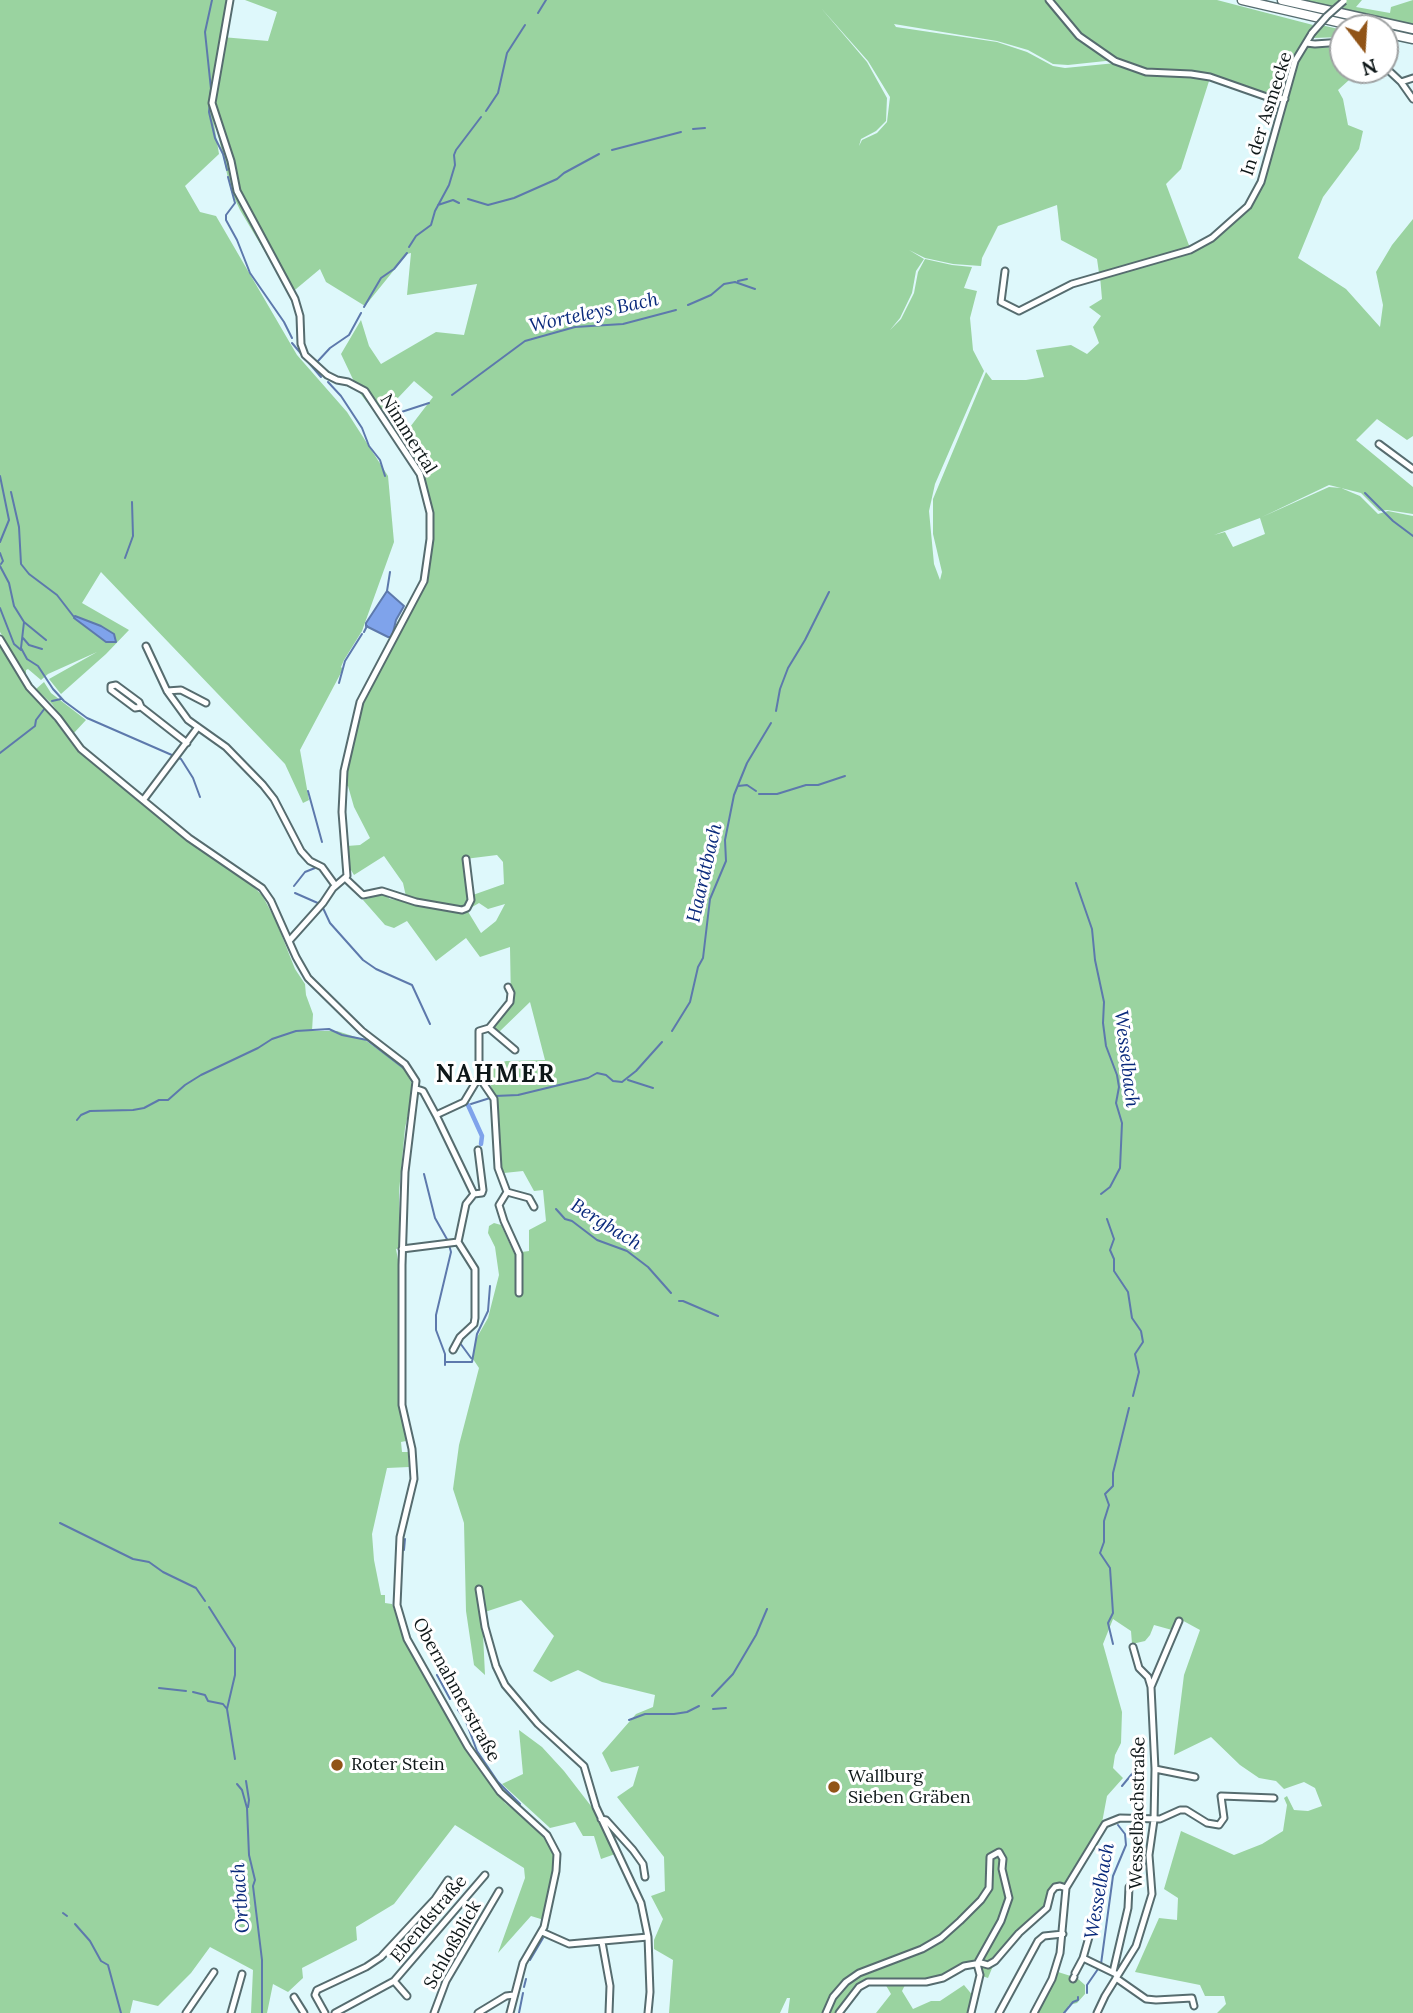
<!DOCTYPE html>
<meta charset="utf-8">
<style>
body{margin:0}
#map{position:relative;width:1413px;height:2013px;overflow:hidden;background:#def8fb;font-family:Lora,serif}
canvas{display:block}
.north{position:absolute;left:1329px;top:14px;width:70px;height:70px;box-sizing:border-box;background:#fff;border:2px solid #9fa2a3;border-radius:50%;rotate:163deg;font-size:19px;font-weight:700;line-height:28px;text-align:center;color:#0e1718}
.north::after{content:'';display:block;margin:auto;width:24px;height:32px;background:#915417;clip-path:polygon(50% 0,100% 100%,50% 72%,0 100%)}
</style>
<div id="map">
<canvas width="1413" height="2013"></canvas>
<div class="north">N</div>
</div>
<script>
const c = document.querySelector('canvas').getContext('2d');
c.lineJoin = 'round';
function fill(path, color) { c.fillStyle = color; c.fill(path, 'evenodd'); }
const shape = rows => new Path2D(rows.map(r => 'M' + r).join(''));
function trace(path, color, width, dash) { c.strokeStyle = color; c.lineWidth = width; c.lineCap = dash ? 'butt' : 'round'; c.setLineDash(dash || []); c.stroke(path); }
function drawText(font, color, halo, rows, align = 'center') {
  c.font = font + ' Lora,serif'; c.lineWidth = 6; c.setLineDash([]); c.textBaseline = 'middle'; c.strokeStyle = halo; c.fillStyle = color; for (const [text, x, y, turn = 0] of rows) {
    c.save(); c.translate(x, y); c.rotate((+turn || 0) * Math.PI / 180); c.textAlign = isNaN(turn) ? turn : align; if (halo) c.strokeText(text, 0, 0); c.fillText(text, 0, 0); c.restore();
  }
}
const green = shape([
 [0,0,229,0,220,50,222,37,268,41,277,12,245,0,1217,0,1313,25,1293,61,1283,96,1267,95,1211,76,1146,71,1115,60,1068,65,1053,64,1028,50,997,41,894,24,896,27,997,42,1027,52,1053,66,1065,68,1116,63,1146,74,1191,75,1210,78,1181,169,1166,184,1190,248,1099,273,1097,259,1061,240,1057,205,998,226,982,258,981,266,953,264,925,258,909,250,924,259,916,271,912,293,900,318,890,330,901,319,914,293,918,272,925,259,952,265,972,267,964,288,977,291,970,318,973,350,984,371,935,484,929,511,934,564,940,580,942,572,933,534,933,499,986,372,992,380,1026,380,1044,377,1036,350,1071,345,1087,354,1099,343,1093,327,1101,316,1089,307,1102,299,1100,276,1202,245,1256,197,1297,62,1304,48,1343,47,1343,70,1360,70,1338,90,1343,99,1348,125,1363,131,1359,149,1323,197,1298,258,1346,289,1380,327,1383,305,1376,272,1392,245,1413,219,1413,436,1407,440,1377,419,1356,440,1413,487,1413,514,1387,510,1379,511,1361,493,1329,485,1262,517,1329,487,1341,488,1360,496,1378,514,1388,511,1413,516,1413,2013,1217,2013,1226,2004,1224,1996,1205,1996,1200,1985,1135,1972,1159,1918,1177,1920,1178,1898,1164,1889,1181,1831,1234,1855,1262,1844,1283,1831,1287,1805,1284,1798,1287,1796,1294,1810,1308,1811,1322,1806,1315,1788,1304,1782,1284,1789,1276,1781,1259,1778,1240,1765,1211,1737,1174,1755,1184,1675,1200,1630,1178,1618,1172,1630,1154,1625,1150,1635,1145,1641,1132,1644,1131,1631,1113,1619,1103,1644,1122,1712,1121,1743,1115,1755,1113,1768,1123,1778,1107,1796,1101,1828,1066,1888,1055,1888,1047,1908,995,1961,988,1978,982,1976,977,1964,964,1966,943,1978,906,1983,902,1991,913,2009,931,2001,940,2001,964,1985,974,1997,969,2013,876,2013,891,1994,884,1982,876,1981,859,1987,838,2013,788,2013,790,1998,787,1998,780,2013,669,2013,673,1960,654,1949,654,1940,663,1919,651,1896,665,1891,664,1857,617,1797,633,1786,639,1766,611,1772,602,1753,636,1714,653,1707,655,1695,602,1682,578,1670,551,1682,533,1671,554,1636,521,1600,482,1613,485,1675,474,1665,466,1611,464,1523,453,1489,459,1445,479,1368,473,1359,476,1339,488,1318,499,1275,495,1247,488,1233,489,1226,494,1223,501,1225,514,1253,529,1251,529,1230,546,1221,543,1190,534,1191,523,1171,504,1173,499,1166,495,1098,485,1069,506,1061,545,1060,530,1002,499,1032,492,1027,503,1017,511,1003,510,947,480,957,466,938,436,961,407,921,394,928,385,925,363,900,383,894,390,899,407,901,403,883,384,856,354,875,348,865,347,846,360,845,370,838,354,807,348,786,343,786,360,702,418,600,427,574,432,539,424,480,395,439,407,431,433,397,414,381,379,418,359,392,341,354,361,320,369,346,381,364,436,332,464,335,477,284,407,295,411,253,407,254,365,306,326,282,320,269,290,294,240,210,231,191,210,100,219,154,185,186,200,212,216,216,297,355,347,412,388,476,394,542,362,631,344,660,341,667,343,669,300,750,309,800,303,803,285,764,101,572,82,603,129,630,106,654,61,694,49,679,97,652,48,674,41,680,28,669,26,670,26,677,0,632],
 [821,8,868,61,890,97,887,122,877,133,862,140,859,146,861,139,876,131,886,121,887,98,867,62],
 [1260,518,1265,534,1233,547,1225,532,1214,535],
 [497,855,503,862,504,884,470,896,465,859],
 [479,903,488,909,505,904,496,921,481,933,467,910],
 [1300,0,1362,0,1356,7,1390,13,1391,7,1413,0,1413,26],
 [1321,25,1343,30,1343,37,1312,38],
 [0,645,17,675,46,709,78,752,105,772,185,840,246,880,262,895,276,921,295,969,305,984,306,995,313,1014,312,1031,337,1031,365,1040,404,1068,411,1082,413,1092,405,1128,399,1192,400,1248,396,1249,399,1265,399,1407,406,1441,401,1442,402,1452,408,1452,409,1467,387,1468,372,1534,374,1560,381,1595,385,1595,385,1603,392,1604,407,1644,465,1748,505,1803,541,1832,553,1851,553,1872,544,1920,531,1916,498,1953,525,1878,524,1868,455,1825,394,1904,356,1927,357,1940,302,1968,303,1978,288,1992,273,1984,267,2013,251,2013,253,1970,210,1947,191,1973,158,2006,133,2000,130,2013,0,2013],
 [44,682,51,693,86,720,73,734,52,704,36,689],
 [519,1730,542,1747,564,1771,601,1819,618,1853,601,1859,594,1836,583,1836,575,1822,550,1828,502,1784,523,1774],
 [1058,1972,1077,1978,1085,1985,1085,1994,1077,2003,1069,2005,1065,2013,1038,2013]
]);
const water = shape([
 [387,591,404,606,396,620,392,637,388,637,366,626,366,623,387,591],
 [75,616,101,626,114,634,116,642,106,642,74,618,75,616]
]);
const stream = shape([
 [212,0,205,32,211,89,209,112,215,138,223,154,227,170],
 [538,13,546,0],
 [486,111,498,93,507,53,525,25],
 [693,129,705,128],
 [612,150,681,132],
 [228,177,235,203,226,215,226,220,237,240,250,273,284,322,292,338],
 [468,199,488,205,514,198,557,179,564,173,599,154],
 [438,205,453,200,459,203],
 [409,247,416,236,431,225,435,211,449,185,455,165,454,155,456,150,481,117],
 [738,281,747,279],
 [688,305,711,295,724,284,735,282,755,289],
 [364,307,381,278,394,269,407,253],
 [292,343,321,377],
 [318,361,330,348,349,335,361,313],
 [328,382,341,396,362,428,369,446,380,460,385,476],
 [452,395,525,341,575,327,623,324,676,310],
 [386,417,429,403],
 [0,476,9,520,0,542],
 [11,492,19,527,21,564,29,574,57,595,74,617],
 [1365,493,1393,521,1413,536],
 [0,553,3,561,1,564],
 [125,558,133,536,132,502],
 [0,566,9,583,14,606,24,622,21,648,27,659,38,666,53,689,64,701,87,718,181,759,193,778,200,797],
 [387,591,390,572],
 [0,608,14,644,21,650],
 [24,622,46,640],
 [364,632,367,626],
 [23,638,29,645,42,649],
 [339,683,345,661,362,634],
 [52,701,61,699],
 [776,711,780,689,788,668,805,640,829,592],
 [0,753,35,726,36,720,45,708],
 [738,786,747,785,756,791],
 [308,791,322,842],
 [759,794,777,794,806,785,818,785,845,776],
 [1076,883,1092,929,1095,960,1104,1002,1103,1023,1106,1046,1117,1075,1119,1087,1116,1103,1122,1123,1120,1168,1110,1187,1101,1194],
 [294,886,305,872,315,868],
 [295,893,320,904],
 [323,908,330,923,363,960,376,969,412,985,430,1024],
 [672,1031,690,1002,698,967,703,958,710,899,726,861,725,840,734,795,747,763,771,723],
 [628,1080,653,1088],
 [495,1096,518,1095,588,1078,597,1073,606,1075,613,1081,622,1082,636,1071,662,1042],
 [471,1104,490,1098],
 [77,1120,81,1115,90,1111,133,1110,144,1108,159,1100,168,1100,185,1085,201,1075,258,1048,272,1039,296,1031,329,1029,342,1035,367,1040,406,1070],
 [424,1174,435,1218,448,1241,451,1252,436,1315,436,1330,445,1354,445,1365],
 [556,1209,565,1219,572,1221,597,1240,627,1251,648,1267,671,1293],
 [1107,1219,1114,1239,1110,1250,1114,1259,1114,1271,1128,1292,1132,1318,1141,1331,1143,1342,1135,1354,1139,1372,1133,1396],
 [679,1301,683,1301,718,1316],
 [460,1343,471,1358],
 [445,1362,472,1362,477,1334,488,1311,490,1286],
 [60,1523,133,1559,149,1562,163,1572,196,1588,205,1601],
 [404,1550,405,1539],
 [209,1607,235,1648,235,1675,227,1709,235,1759],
 [1113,1644,1108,1623,1113,1613,1110,1568,1100,1553,1104,1542,1104,1521,1109,1505,1105,1494,1113,1486,1113,1473,1129,1408],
 [437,1675,450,1699],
 [159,1688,186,1691],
 [193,1692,205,1695,208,1701,223,1704,227,1709],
 [712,1696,733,1674,756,1635,767,1609],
 [713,1709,726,1708],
 [458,1710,465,1719,477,1751,498,1782,520,1804],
 [629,1720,645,1714,674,1714,687,1712,699,1706],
 [246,1781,249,1800,248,1807],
 [237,1784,242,1790,247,1808,249,1855,255,1880,253,1886,262,1960,262,2013],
 [1122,1786,1136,1769],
 [63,1913,67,1916],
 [75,1924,90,1941,101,1961,108,1965,121,2013],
 [530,1960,543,1938],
 [1101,1964,1113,1876,1126,1845,1125,1834,1118,1825],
 [524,1987,526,1979],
 [1087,1993,1087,1985,1098,1969],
 [519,2013,523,1993],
 [1064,2013,1073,2002,1078,2000,1078,1997]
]);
const canal = shape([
 [468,1105,482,1136,481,1144]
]);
const minor = shape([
 [230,0,212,103,231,161,237,191,295,299,300,316,301,344,305,355,327,375,337,380,348,382,365,391,420,474,430,513,430,539,424,581,360,702,344,771,342,812,347,876,333,888,323,903,289,941],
 [1049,0,1079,36,1115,61,1146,72,1191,74,1210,77,1267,97,1285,99],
 [1306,43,1315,44,1343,42],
 [1385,67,1401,82,1413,99],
 [1401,82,1413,78],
 [1005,271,1001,302,1019,311,1072,284,1190,250,1212,238,1248,206,1261,182,1295,61,1312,33],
 [1379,444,1413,469],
 [0,639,29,687,58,718,81,749,189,838,262,888,271,901,296,957,308,978,362,1031,405,1064,416,1081,405,1172,402,1265,402,1405,412,1449,414,1479,400,1537,397,1605,407,1639,468,1747,500,1792,547,1835,557,1854,556,1871,544,1927,523,1963,510,2013],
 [146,646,167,691,188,720,226,747,263,785,274,799,301,851,310,861,322,867,335,885],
 [167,691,181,690,206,703],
 [141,707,135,708,111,690,111,686,116,685,139,702,141,707,187,743],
 [144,799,198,727],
 [345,878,363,895,382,891,416,902,462,910,467,908,471,900,466,859],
 [489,1028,510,1002,511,993,508,987],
 [479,1077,494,1099,498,1168,507,1192,499,1205,504,1221,519,1254,519,1293],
 [436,1115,464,1102,479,1077,479,1031,489,1028,515,1050],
 [507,1192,529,1198,534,1207],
 [474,1194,482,1193,483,1190,478,1150],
 [402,1249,458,1242,466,1204,474,1194,436,1115,423,1091,417,1089],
 [453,1350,460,1337,474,1324,475,1318,475,1269,458,1242],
 [479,1589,485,1627,496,1666,505,1685,538,1724,584,1766,596,1807,641,1903,648,1937,650,1992,648,2013],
 [1151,1687,1179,1621],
 [1155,1769,1195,1777],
 [601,1819,606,1820,633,1850,643,1864,645,1877],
 [1091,1930,1083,1958,1116,1974],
 [542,1932,569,1944,648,1937],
 [602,1942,610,1986,609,2013],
 [1113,1972,1128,1908,1129,1887],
 [1075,1973,1083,1958],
 [1116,1978,1146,1999,1156,2000,1192,1998,1194,2006],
 [1073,1979,1074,1977],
 [394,1981,407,1996],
 [294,1997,304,2013],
 [186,2013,214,1972],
 [231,2013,242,1974],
 [325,2013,315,1995,317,1990,366,1967,381,1957,435,1899,448,1880],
 [335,2013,394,1981,485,1875],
 [434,2013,446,1981,499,1891],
 [478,2013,506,1996,514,1995],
 [826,2013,833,1997,846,1982,859,1973,922,1949,941,1938,960,1921,981,1900,989,1888,990,1857,999,1852,1003,1859,1002,1869,1009,1898,1001,1921,977,1964],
 [839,2013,859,1987,868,1982,926,1982,943,1978,964,1966,981,1963,988,1965,995,1961,1019,1933,1047,1908,1051,1892,1055,1887,1060,1886,1066,1888],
 [971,2013,980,1975,977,1964],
 [999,2013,1038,1941,1044,1936,1063,1934],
 [1034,2013,1052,1979,1060,1953,1066,1888,1105,1824,1120,1818,1160,1819,1180,1810,1186,1810,1207,1823,1219,1825,1224,1818,1221,1796,1274,1798],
 [1097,2013,1105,1996,1136,1946,1152,1894,1149,1855,1154,1820,1155,1769,1151,1687,1148,1677,1139,1668,1133,1647]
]);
const highway = shape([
 [1242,0,1363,28],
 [1282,0,1413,29],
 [1385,33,1413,39]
]);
const minorBridge = shape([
 [1312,33,1327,16,1344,1]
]);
const markers = [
 [337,1765,7,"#915417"],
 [834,1787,7,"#915417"]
];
const streetNames = [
 ["In der Asmecke",1267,114,-72],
 ["Nimmertal",408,434,58],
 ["Obernahmerstraße",456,1690,61],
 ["Wesselbachstraße",1138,1813,-89],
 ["Ebendstraße",429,1919,-50],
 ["Schloßblick",453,1945,-61]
];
const poiNames = [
 ["Roter Stein",351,1765],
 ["Wallburg",848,1777],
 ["Sieben Gräben",848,1798]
];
const waterNames = [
 ["Worteleys Bach",594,313,-12],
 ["Haardtbach",705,873,-77],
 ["Wesselbach",1126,1059,83],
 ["Bergbach",606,1225,32],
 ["Wesselbach",1100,1891,-80],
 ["Ortbach",241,1898,-94]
];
const districtNames = [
 ["NAHMER",496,1075]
];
fill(green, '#9ad3a0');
fill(water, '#7fa3eb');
trace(water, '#5d79ac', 2);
trace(stream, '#5d79ac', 2);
trace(canal, '#7fa3eb', 4.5);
trace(minor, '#566c6f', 9);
trace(highway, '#566c6f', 11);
trace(minor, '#fff', 5);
trace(highway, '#fff', 8);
trace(minorBridge, '#566c6f', 9, []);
trace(minorBridge, '#fff', 5);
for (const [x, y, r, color] of markers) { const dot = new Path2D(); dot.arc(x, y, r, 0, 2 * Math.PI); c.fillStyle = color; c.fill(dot); trace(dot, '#fff', 2.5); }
drawText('18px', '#0e1718', '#fff', streetNames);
drawText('18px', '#0e1718', '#fff', poiNames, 'left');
drawText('italic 19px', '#0a2a7c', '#fff', waterNames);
c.letterSpacing = '2px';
drawText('bold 24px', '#0e1718', '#fff', districtNames);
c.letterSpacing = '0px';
</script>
